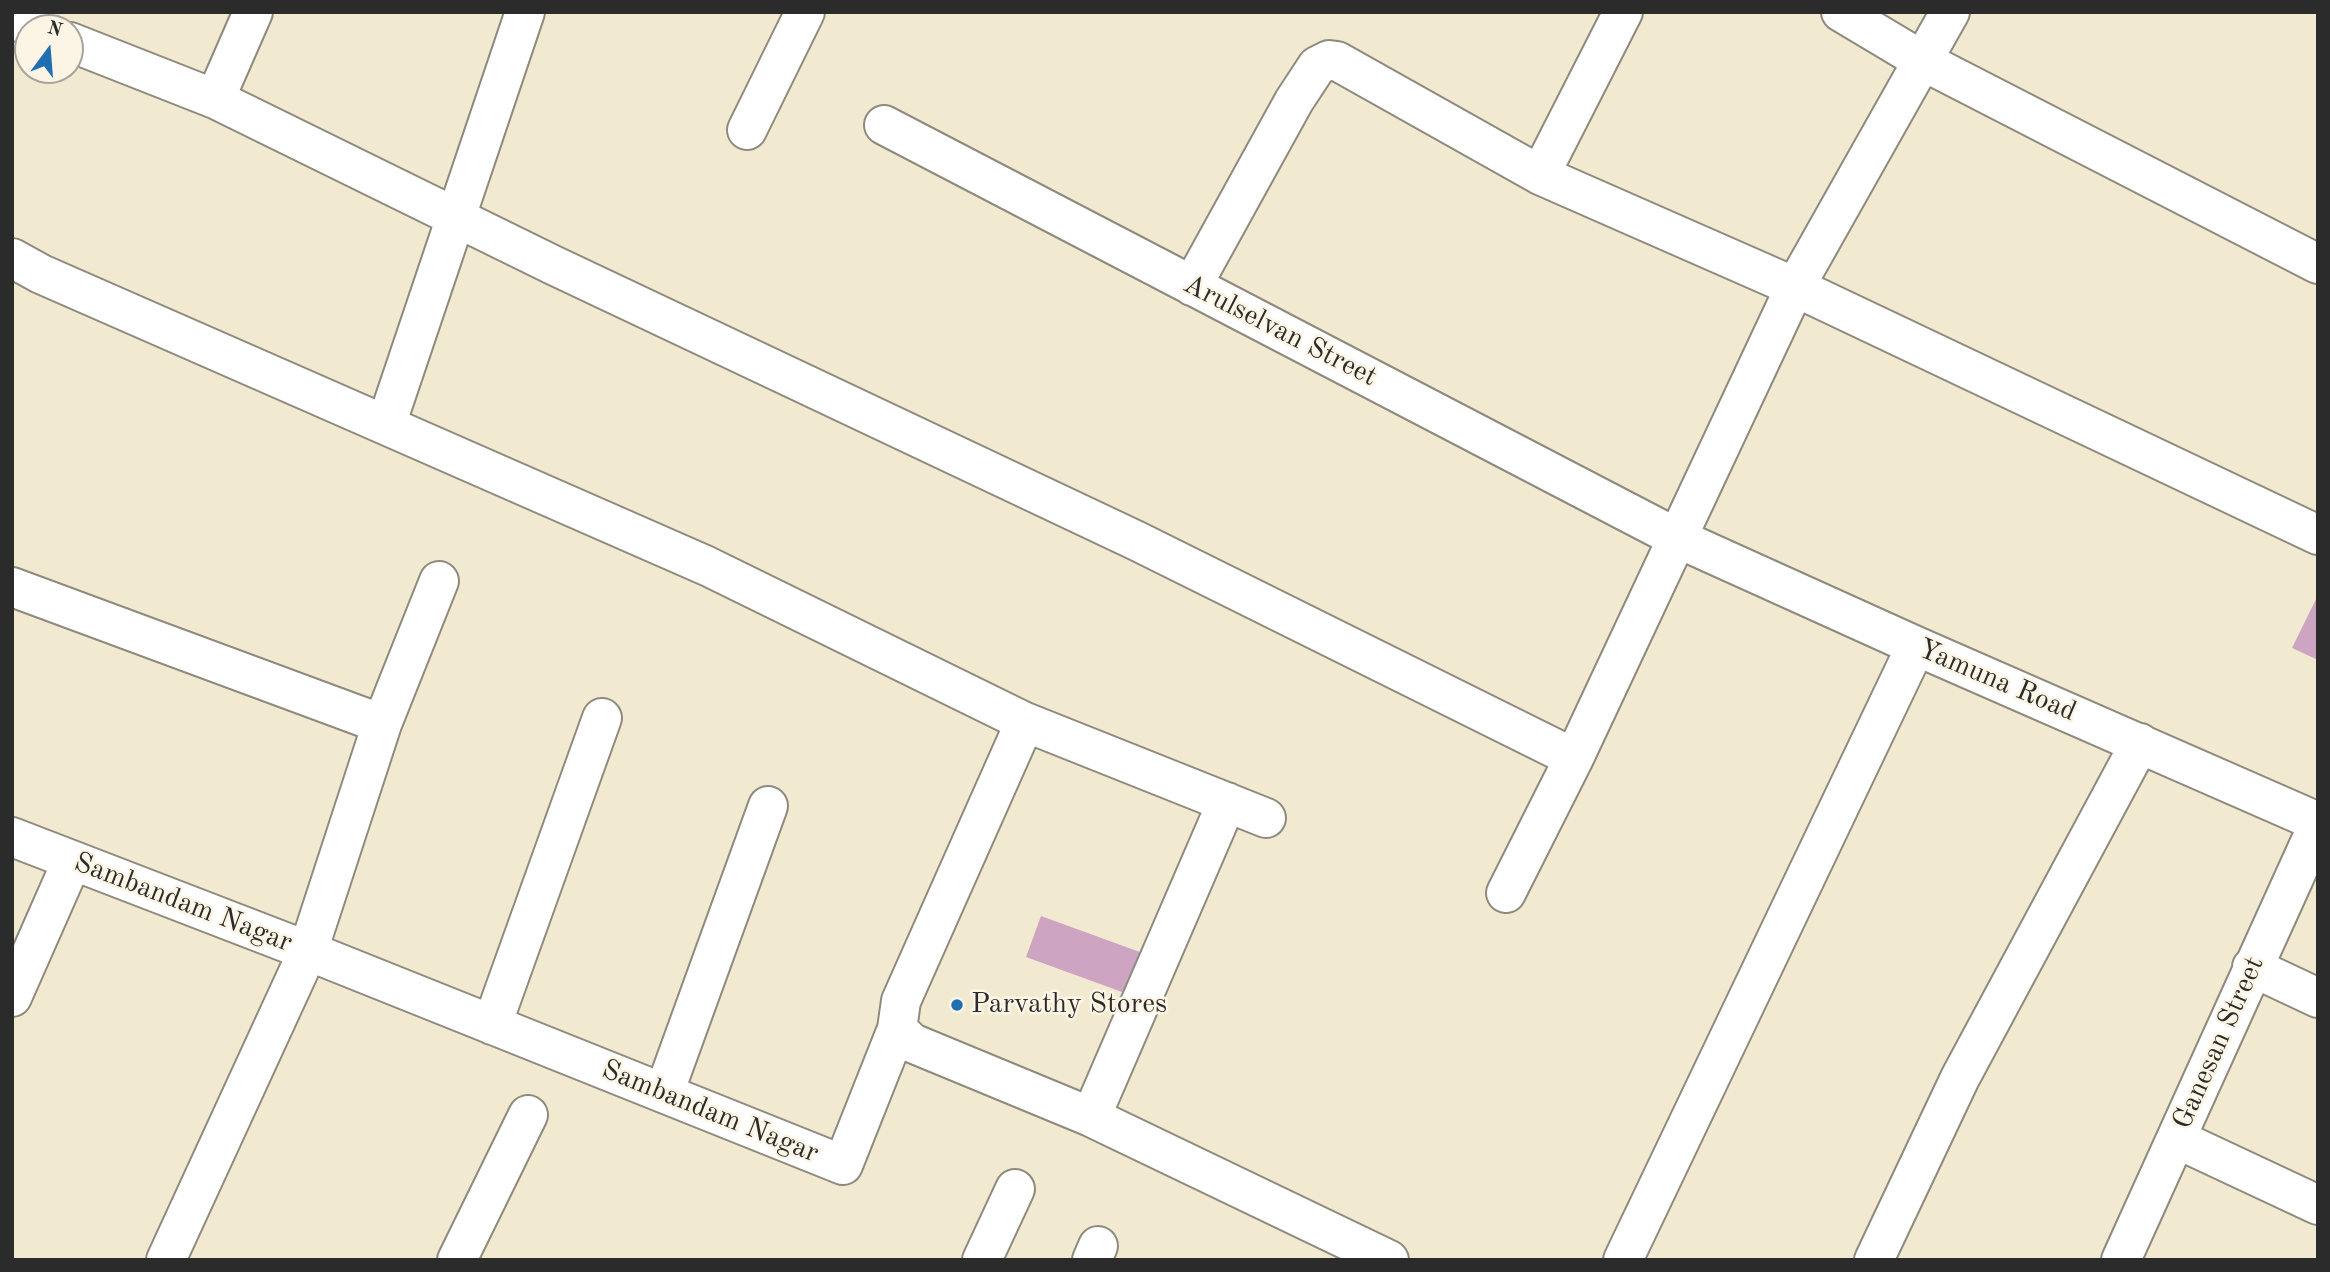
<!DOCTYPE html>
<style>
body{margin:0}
#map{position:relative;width:2330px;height:1272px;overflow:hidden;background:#f2ead0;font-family:"Old Standard TT",serif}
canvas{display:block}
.frame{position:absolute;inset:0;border:14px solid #2b2b2b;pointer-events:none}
.north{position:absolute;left:14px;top:14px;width:70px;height:70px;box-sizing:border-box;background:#fcf5e5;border:2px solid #a8a49b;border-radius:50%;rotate:16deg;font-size:19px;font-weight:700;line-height:28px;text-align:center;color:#2b2b2b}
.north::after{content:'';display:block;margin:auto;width:24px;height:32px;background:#1f6fb2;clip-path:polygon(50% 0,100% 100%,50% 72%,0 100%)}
</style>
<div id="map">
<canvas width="2330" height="1272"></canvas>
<div class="frame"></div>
<div class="north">N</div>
</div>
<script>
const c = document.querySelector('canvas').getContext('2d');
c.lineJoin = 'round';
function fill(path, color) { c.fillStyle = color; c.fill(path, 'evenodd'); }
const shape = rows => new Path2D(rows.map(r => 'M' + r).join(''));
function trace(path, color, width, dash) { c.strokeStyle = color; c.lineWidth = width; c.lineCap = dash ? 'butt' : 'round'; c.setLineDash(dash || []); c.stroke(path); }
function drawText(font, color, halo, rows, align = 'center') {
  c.font = font + ' "Old Standard TT",serif'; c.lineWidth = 5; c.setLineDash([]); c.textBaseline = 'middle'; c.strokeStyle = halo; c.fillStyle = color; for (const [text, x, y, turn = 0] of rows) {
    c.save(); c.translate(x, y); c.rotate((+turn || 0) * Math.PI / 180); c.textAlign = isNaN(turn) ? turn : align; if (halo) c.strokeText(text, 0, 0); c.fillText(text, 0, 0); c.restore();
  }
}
const building = shape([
 [2318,595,2318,660,2292,648],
 [1041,916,1148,955,1133,996,1026,957]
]);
const minor = shape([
 [1841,12,1923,61,2318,264],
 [12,19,34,28],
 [70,42,215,99,553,265,1137,541,1574,758,1795,287,1950,12],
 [215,99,253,12],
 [884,125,1677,538,1916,646,2318,822],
 [747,130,805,12],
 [1540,175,1623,12],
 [12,258,41,274,707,566,1025,722,1266,818],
 [1192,286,1294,101,1317,66,1329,60,1337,61,1540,175,1795,287,2318,535],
 [386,425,525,12],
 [12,587,382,724],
 [12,837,308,951,843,1165,897,1029,912,1043,1091,1117,1389,1260],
 [1506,893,1574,758],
 [2252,967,2318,998],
 [12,997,72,861],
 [492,1025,602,718],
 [897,1029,901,1001,1025,722],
 [664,1093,768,806],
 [1091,1117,1227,802],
 [2177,1139,2318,1205],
 [166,1260,308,951,382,724,439,581],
 [457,1260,528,1115],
 [982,1260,1015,1189],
 [1092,1260,1098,1246],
 [1623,1260,1916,646],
 [1874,1260,1960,1078,2140,743],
 [2121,1260,2318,825]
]);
const markers = [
 [957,1005,7,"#1f6fb2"]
];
const streetNames = [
 ["Arulselvan Street",1280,331,27],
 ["Yamuna Road",1997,681,23],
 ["Sambandam Nagar",183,903,21],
 ["Ganesan Street",2219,1043,-66],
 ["Sambandam Nagar",710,1112,22]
];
const poiNames = [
 ["Parvathy Stores",971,1005]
];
fill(building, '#cda4c2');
trace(minor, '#8e8a7e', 42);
trace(minor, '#fff', 38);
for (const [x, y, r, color] of markers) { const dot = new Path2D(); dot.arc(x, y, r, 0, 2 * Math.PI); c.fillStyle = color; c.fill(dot); trace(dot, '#fcf5e5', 2.5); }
drawText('28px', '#2b2b2b', '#fcf5e5', streetNames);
drawText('28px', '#2b2b2b', '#fcf5e5', poiNames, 'left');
</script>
